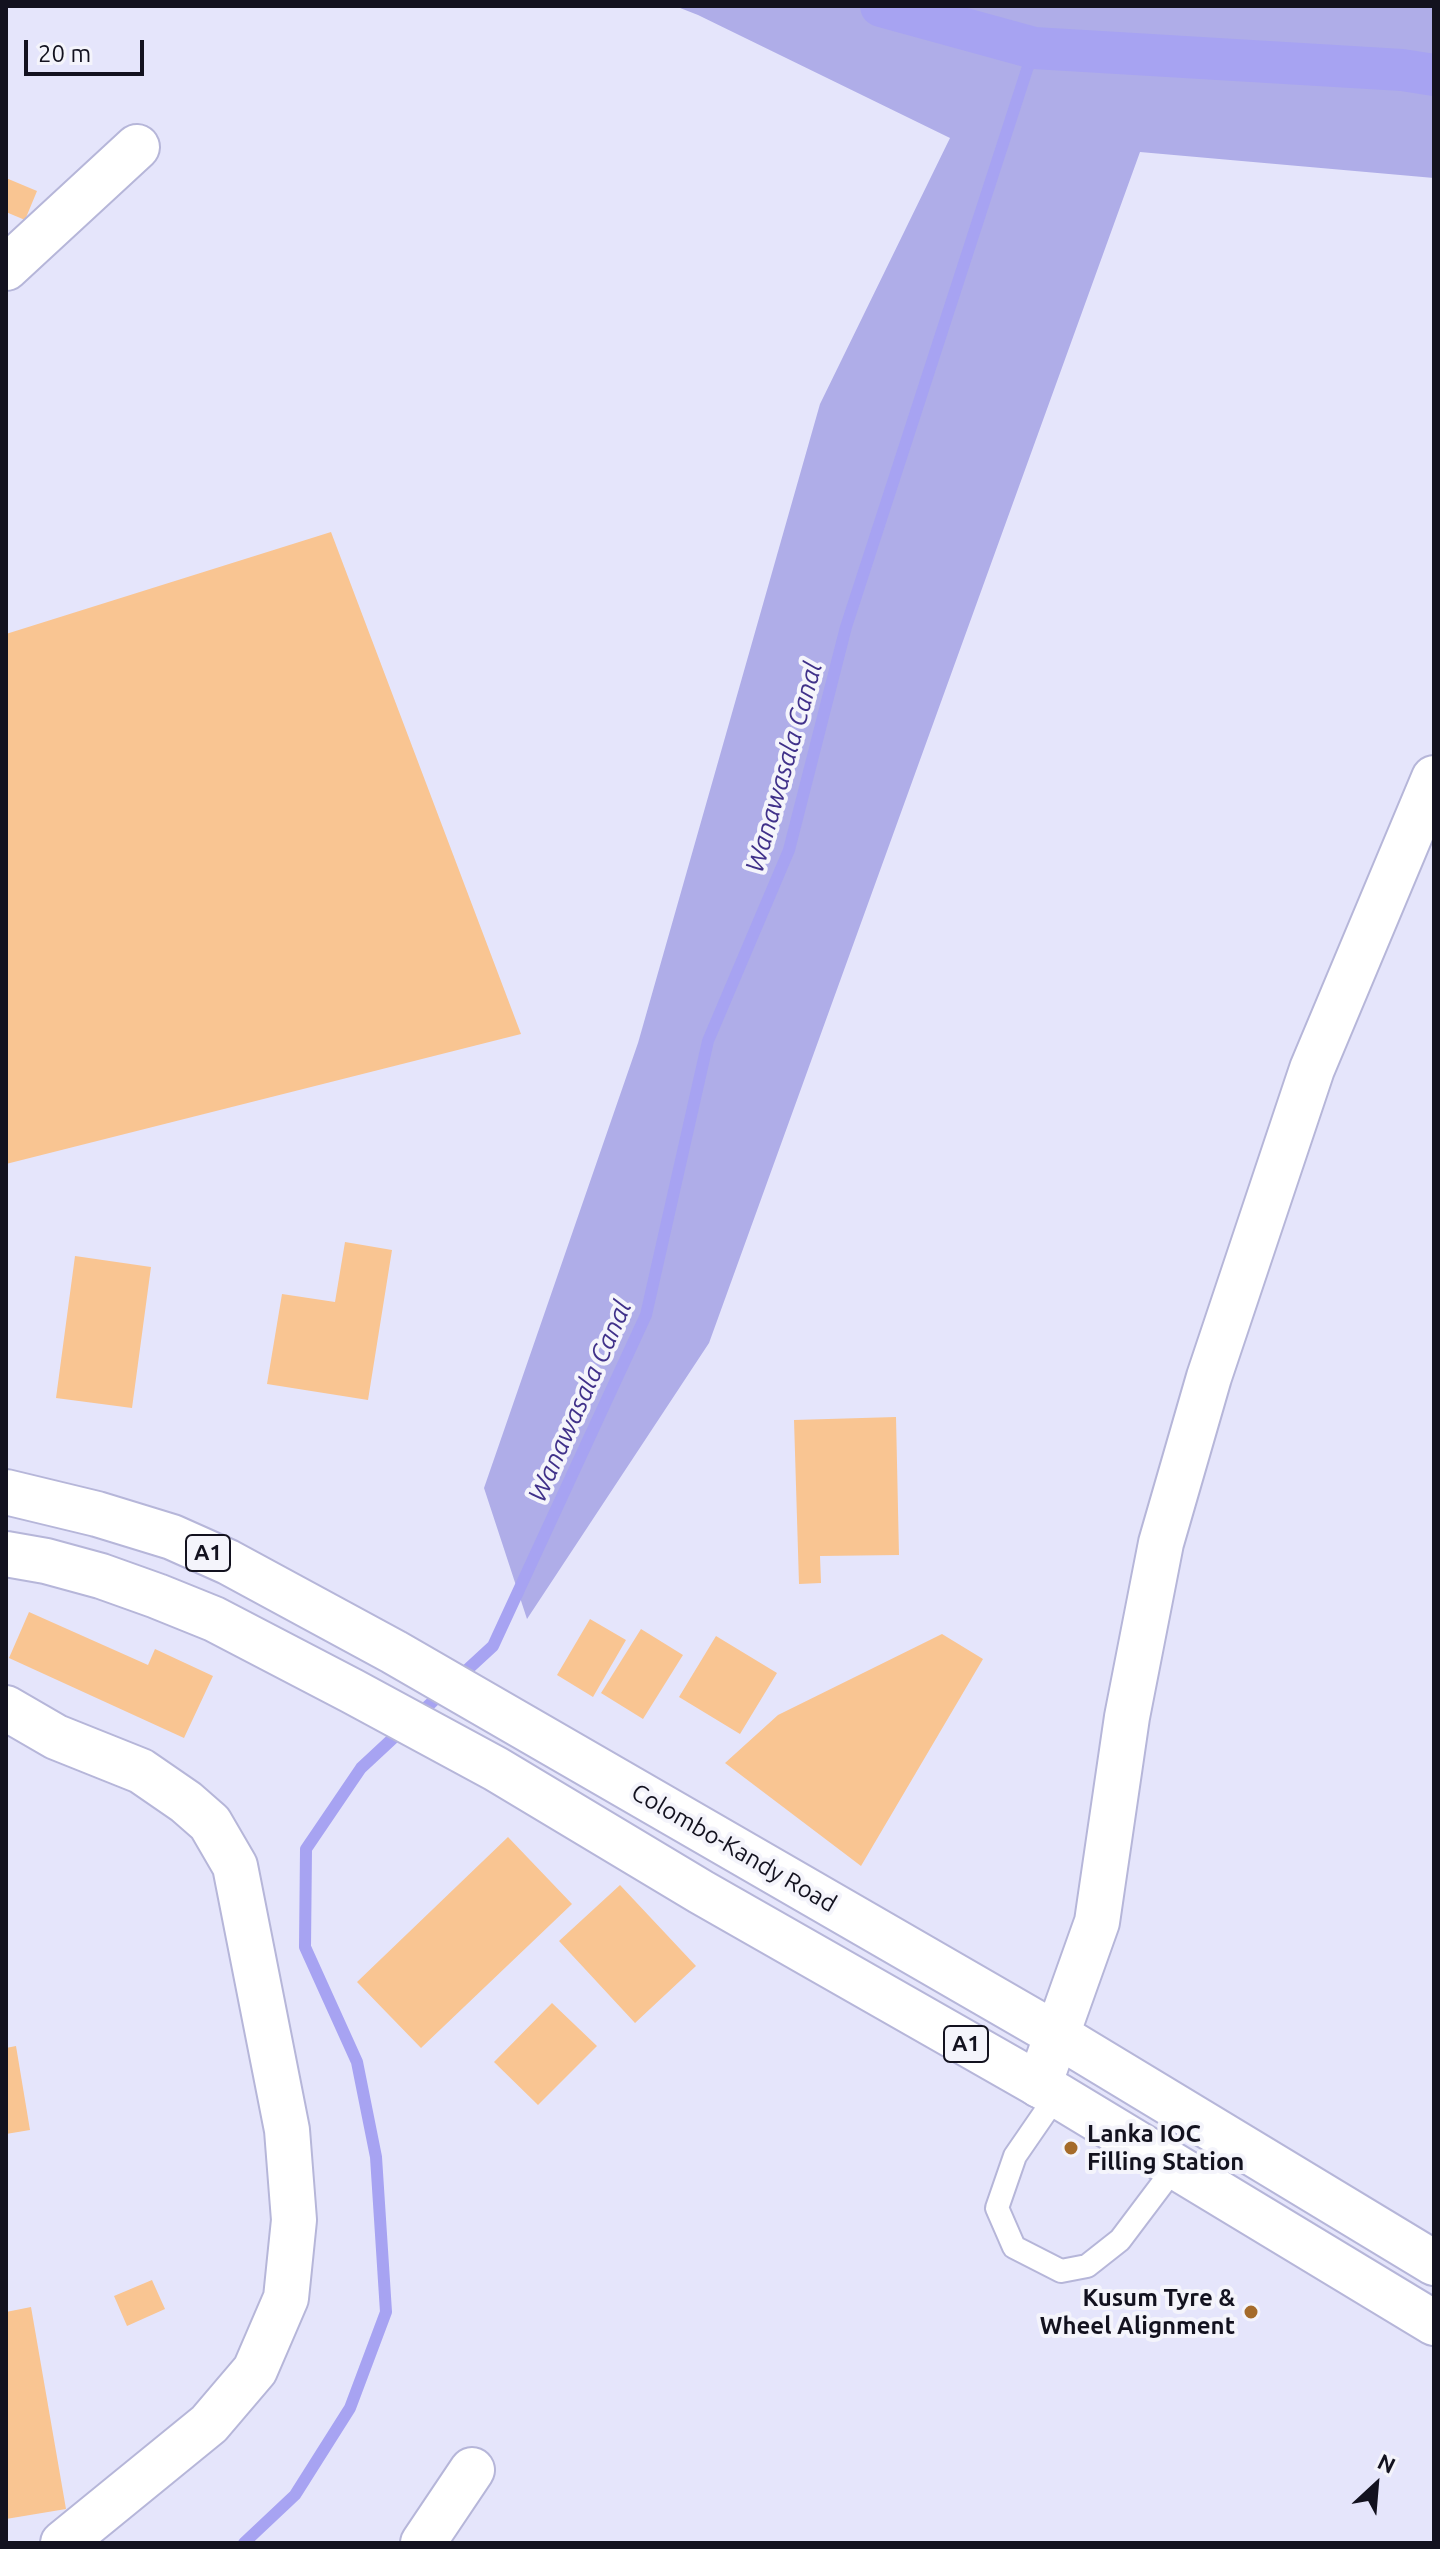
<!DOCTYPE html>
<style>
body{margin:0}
#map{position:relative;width:1440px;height:2549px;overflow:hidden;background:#e5e5fb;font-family:Ubuntu,sans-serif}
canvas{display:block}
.frame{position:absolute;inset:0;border:8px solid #13121f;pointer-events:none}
.north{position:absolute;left:1336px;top:2445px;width:80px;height:80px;-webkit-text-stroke:6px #f4f4fb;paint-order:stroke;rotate:26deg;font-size:22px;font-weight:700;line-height:32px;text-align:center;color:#13121f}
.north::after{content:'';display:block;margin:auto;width:28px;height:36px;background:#13121f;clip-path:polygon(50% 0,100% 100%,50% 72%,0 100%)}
.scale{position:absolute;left:24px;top:40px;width:120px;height:36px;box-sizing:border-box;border:4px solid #13121f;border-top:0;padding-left:10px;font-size:24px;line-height:28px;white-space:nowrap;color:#13121f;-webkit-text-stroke:6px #f4f4fb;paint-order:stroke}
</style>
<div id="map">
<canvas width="1440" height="2549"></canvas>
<div class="frame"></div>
<div class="north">N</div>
<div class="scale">20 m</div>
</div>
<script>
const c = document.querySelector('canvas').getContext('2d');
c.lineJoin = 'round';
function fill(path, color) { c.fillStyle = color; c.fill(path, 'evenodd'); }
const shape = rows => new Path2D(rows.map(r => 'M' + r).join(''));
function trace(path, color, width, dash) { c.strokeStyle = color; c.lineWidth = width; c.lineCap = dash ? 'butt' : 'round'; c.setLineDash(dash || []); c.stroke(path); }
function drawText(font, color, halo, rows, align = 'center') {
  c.font = font + ' Ubuntu,sans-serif'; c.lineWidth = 8; c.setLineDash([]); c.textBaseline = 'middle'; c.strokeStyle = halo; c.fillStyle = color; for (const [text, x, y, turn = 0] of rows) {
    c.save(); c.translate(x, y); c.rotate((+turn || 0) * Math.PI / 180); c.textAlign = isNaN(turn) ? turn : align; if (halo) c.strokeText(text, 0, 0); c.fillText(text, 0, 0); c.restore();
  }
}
const green = shape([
 [675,6,1434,7,1434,178,1140,152,709,1343,527,1619,484,1488,638,1043,820,404,950,138,698,15]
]);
const stream = shape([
 [417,1716,493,1646,646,1315,708,1041,789,850,846,627,1034,48],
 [244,2543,295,2495,350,2408,386,2312,376,2157,357,2062,305,1947,306,1849,361,1768,404,1728]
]);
const canal = shape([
 [881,6,1034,48,1402,70,1434,75]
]);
const building = shape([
 [6,178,37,191,25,220,6,212],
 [331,532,521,1034,6,1164,6,634],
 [345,1242,392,1250,368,1400,267,1384,282,1294,335,1302],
 [75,1256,151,1267,132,1408,56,1398],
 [896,1417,899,1555,820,1556,821,1583,799,1584,794,1420],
 [29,1612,148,1665,155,1649,213,1676,184,1738,9,1658],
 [590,1619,626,1640,593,1697,557,1675],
 [641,1629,683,1655,643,1719,601,1693],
 [942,1634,983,1659,861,1866,725,1763,778,1715],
 [716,1636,777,1673,740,1734,679,1697],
 [508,1837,572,1904,421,2048,357,1982],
 [620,1885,696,1966,635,2023,559,1941],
 [552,2003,597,2046,538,2105,494,2062],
 [16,2046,30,2130,6,2134,6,2048],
 [152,2280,165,2309,127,2326,114,2296],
 [31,2307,66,2509,6,2519,6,2312]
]);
const service = shape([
 [1057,2095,1015,2156,997,2208,1014,2247,1061,2271,1087,2266,1120,2240,1175,2167]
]);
const minor = shape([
 [6,268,137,147],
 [6,1708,56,1737,141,1771,186,1802,210,1823,235,1866,287,2130,294,2220,286,2298,255,2370,209,2424,63,2543],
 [1039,2085,1097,1922,1127,1717,1161,1543,1209,1377,1312,1069,1434,778],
 [423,2543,472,2470]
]);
const trunk = shape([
 [6,1492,97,1514,172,1537,228,1562,394,1652,1057,2035,1434,2263],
 [6,1554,46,1561,101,1576,157,1596,214,1619,352,1691,496,1769,701,1892,1057,2095,1434,2323]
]);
const markers = [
 [1071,2148,8,"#a56b2a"],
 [1251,2312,8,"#a56b2a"]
];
const shields = [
 [208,1553,44],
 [966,2044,44]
];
const shieldNames = [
 ["A1",208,1553],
 ["A1",966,2044]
];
const streetNames = [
 ["Colombo-Kandy Road",734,1848,30]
];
const poiNames = [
 ["Lanka IOC",1087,2134],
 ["Filling Station",1087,2162],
 ["Kusum Tyre &",1235,2298,"right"],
 ["Wheel Alignment",1235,2326,"right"]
];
const waterNames = [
 ["Wanawasala Canal",784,767,-74],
 ["Wanawasala Canal",580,1401,-66]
];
fill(green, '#afade8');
trace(stream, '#a7a3f2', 12);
trace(canal, '#a7a3f2', 42);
fill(building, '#f9c592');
trace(service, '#b6b6d9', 26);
trace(minor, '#b6b6d9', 48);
trace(trunk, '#b6b6d9', 48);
trace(service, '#fff', 22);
trace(minor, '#fff', 44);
trace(trunk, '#fff', 44);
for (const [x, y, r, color] of markers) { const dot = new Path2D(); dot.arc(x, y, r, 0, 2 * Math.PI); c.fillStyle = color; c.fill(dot); trace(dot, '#f4f4fb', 3); }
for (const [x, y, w] of shields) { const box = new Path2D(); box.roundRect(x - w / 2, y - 18, w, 36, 6); c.fillStyle = '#f4f4fb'; c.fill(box); trace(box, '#13121f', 2); }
drawText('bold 22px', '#13121f', null, shieldNames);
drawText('24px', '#13121f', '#f4f4fb', streetNames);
drawText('bold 24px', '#13121f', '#f4f4fb', poiNames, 'left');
drawText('italic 26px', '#40318a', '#f4f4fb', waterNames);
</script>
